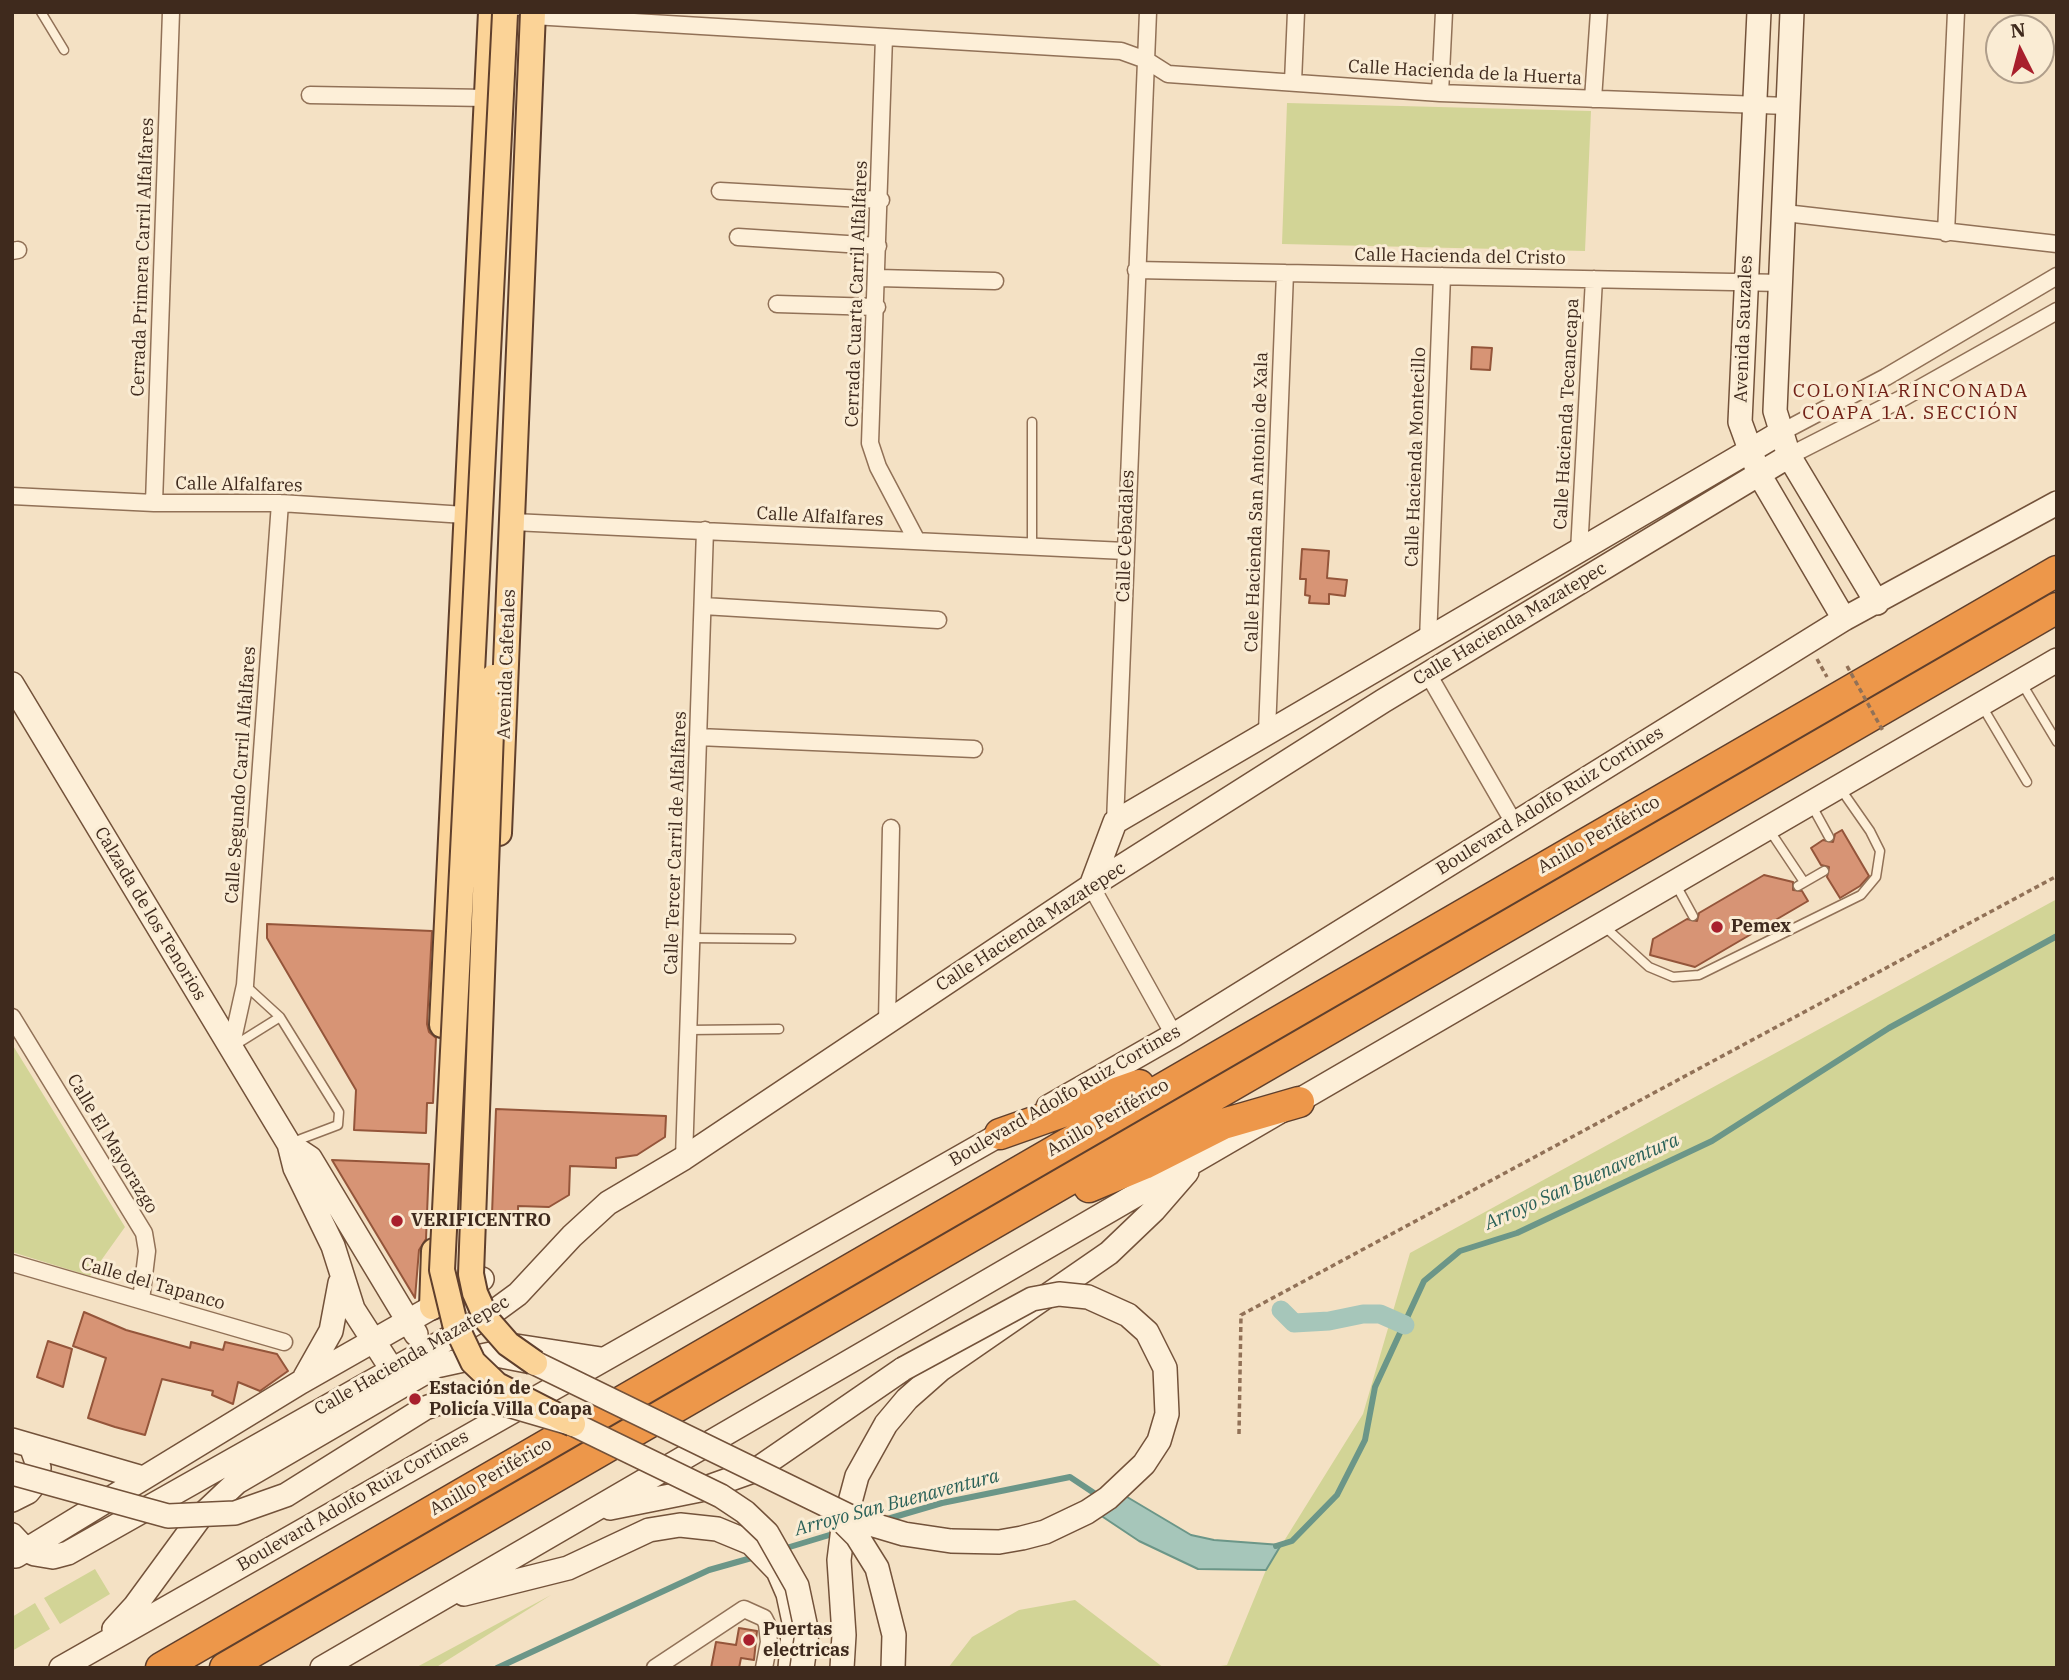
<!DOCTYPE html>
<meta charset="utf-8">
<style>
body{margin:0}
#map{position:relative;width:2069px;height:1680px;overflow:hidden;background:#f4e1c4;font-family:"IBM Plex Serif",serif}
canvas{display:block}
.frame{position:absolute;inset:0;border:14px solid #3f2a1d;pointer-events:none}
.north{position:absolute;left:1985px;top:14px;width:70px;height:70px;box-sizing:border-box;background:#faecd4;border:2px solid #af9e8b;border-radius:50%;rotate:354deg;font-size:19px;font-weight:700;line-height:28px;text-align:center;color:#3f2a1d}
.north::after{content:'';display:block;margin:auto;width:24px;height:32px;background:#a81f2c;clip-path:polygon(50% 0,100% 100%,50% 72%,0 100%)}
</style>
<div id="map">
<canvas width="2069" height="1680"></canvas>
<div class="frame"></div>
<div class="north">N</div>
</div>
<script>
const c = document.querySelector('canvas').getContext('2d');
c.lineJoin = 'round';
function fill(path, color) { c.fillStyle = color; c.fill(path, 'evenodd'); }
const shape = rows => new Path2D(rows.map(r => 'M' + r).join(''));
function trace(path, color, width, dash) { c.strokeStyle = color; c.lineWidth = width; c.lineCap = dash ? 'butt' : 'round'; c.setLineDash(dash || []); c.stroke(path); }
function drawText(font, color, halo, rows, align = 'center') {
  c.font = font + ' "IBM Plex Serif",serif'; c.lineWidth = 6; c.setLineDash([]); c.textBaseline = 'middle'; c.strokeStyle = halo; c.fillStyle = color; for (const [text, x, y, turn = 0] of rows) {
    c.save(); c.translate(x, y); c.rotate((+turn || 0) * Math.PI / 180); c.textAlign = isNaN(turn) ? turn : align; if (halo) c.strokeText(text, 0, 0); c.fillText(text, 0, 0); c.restore();
  }
}
const green = shape([
 [1287,103,1591,111,1585,251,1282,244],
 [2057,899,2057,1668,1207,1668,1227,1665,1266,1570,1363,1414,1410,1253],
 [12,1044,125,1227,90,1276,12,1252],
 [95,1569,110,1594,60,1624,44,1598],
 [551,1595,435,1668,415,1668],
 [1075,1600,1164,1668,948,1668,972,1637,1019,1610],
 [35,1603,50,1629,12,1651,12,1617]
]);
const water = shape([
 [1117,1491,1191,1535,1214,1540,1281,1545,1266,1570,1198,1569,1139,1541,1094,1511,1117,1491]
]);
const stream = shape([
 [884,1520,942,1503,1070,1477,1100,1497],
 [1276,1546,1292,1541,1337,1495,1365,1440,1375,1387,1424,1281,1460,1251,1517,1233,1712,1141,1889,1028,2057,936],
 [783,1549,836,1533],
 [497,1668,709,1570,755,1557]
]);
const canal = shape([
 [1281,1310,1294,1323,1329,1321,1363,1314,1380,1314,1405,1325]
]);
const building = shape([
 [1472,347,1492,348,1490,370,1471,369,1472,347],
 [1302,549,1329,551,1327,578,1347,580,1345,596,1329,594,1329,604,1309,603,1310,596,1305,595,1306,579,1300,579,1302,549],
 [1842,830,1869,876,1860,886,1840,898,1827,877,1829,867,1821,865,1811,848,1823,840,1833,842,1835,834,1842,830],
 [1764,875,1793,882,1793,890,1802,891,1808,901,1695,967,1650,955,1653,939,1687,919,1697,921,1699,913,1764,875],
 [267,924,432,931,427,1024,429,1032,436,1038,433,1103,427,1103,426,1133,354,1130,356,1090,267,938,267,924],
 [496,1109,666,1116,665,1137,637,1155,616,1158,616,1168,570,1166,569,1195,549,1207,518,1206,518,1215,492,1214,496,1109],
 [332,1160,429,1164,426,1239,419,1250,415,1298,332,1160],
 [84,1312,126,1330,190,1348,191,1342,223,1350,225,1342,277,1354,288,1371,260,1391,238,1382,233,1404,212,1395,213,1391,162,1379,145,1435,115,1427,88,1418,106,1358,73,1346,84,1312],
 [48,1341,72,1349,63,1387,37,1377,48,1341],
 [739,1628,757,1631,754,1660,741,1658,739,1668,711,1668,716,1642,736,1645,739,1628]
]);
const path = shape([
 [1817,659,1827,677],
 [1239,1434,1241,1315,2057,876]
]);
const lane = shape([
 [41,12,64,50],
 [1032,547,1032,422],
 [2021,682,2057,742],
 [1982,706,2027,782],
 [1812,806,1829,837],
 [1770,831,1804,882],
 [1676,885,1693,916],
 [1798,886,1824,871],
 [1605,927,1649,967,1673,977,1699,975,1861,895,1876,877,1880,851,1870,831,1840,788],
 [692,938,791,939],
 [245,985,280,1017,339,1112,338,1125,293,1142],
 [688,1030,779,1029],
 [232,1047,280,1017]
]);
const street = shape([
 [533,16,1121,51,1146,60,1168,74,1440,93,1787,106],
 [884,37,870,443,878,467,917,541],
 [1293,82,1296,12],
 [1440,93,1444,12],
 [310,95,486,98],
 [1593,99,1599,12],
 [720,191,881,200],
 [1785,213,2057,244],
 [1946,233,1956,12],
 [738,237,878,246],
 [12,251,18,250],
 [1136,270,1782,283],
 [878,278,995,281],
 [777,304,877,307],
 [1780,433,1886,377,2057,276],
 [1789,456,1899,400,2057,311],
 [12,496,154,503,280,503,465,515],
 [154,503,171,12],
 [513,522,1125,551],
 [1579,551,1594,279],
 [703,606,938,620],
 [1428,640,1442,276],
 [1428,674,1514,823],
 [1267,732,1285,273],
 [698,737,974,749],
 [1115,822,1148,12],
 [1091,886,1174,1035],
 [12,1017,144,1233,147,1251,141,1300],
 [887,1022,891,828],
 [231,1048,245,985,280,503],
 [684,1158,705,530],
 [12,1263,284,1342],
 [655,1668,744,1609,764,1618,767,1624,769,1642,764,1668]
]);
const secondary = shape([
 [1759,12,1740,422,1759,474,1844,619],
 [1792,12,1775,411,1789,456,1877,603],
 [12,684,289,1144,295,1168,333,1246,353,1309,391,1368],
 [1091,886,1115,822,1780,433],
 [1048,1107,1174,1035,1844,619,2057,503],
 [289,1144,310,1158,416,1334],
 [516,1346,601,1359],
 [305,1377,331,1331,340,1283],
 [12,1440,143,1478],
 [12,1500,28,1492,36,1482,39,1468,31,1446],
 [610,1508,700,1490,756,1470,903,1369],
 [12,1535,26,1550,35,1554,53,1557,68,1553,488,1316,518,1294,572,1236,608,1203,684,1158,1091,886,1383,701,1789,456],
 [16,1556,301,1382,482,1279],
 [464,1594,568,1568,649,1530,680,1525,717,1529,751,1543,778,1571,788,1594,794,1622,790,1668],
 [114,1629,135,1606,201,1516,237,1482,436,1366,491,1354,532,1362],
 [61,1668,1015,1126],
 [322,1668,2057,660],
 [842,1668,844,1635,839,1560,843,1528,857,1476,886,1424,907,1399,941,1369,1109,1253,1154,1210,1187,1172]
]);
const primary = shape([
 [499,833,533,12],
 [442,1025,491,12],
 [432,1307,434,1251]
]);
const highway = shape([
 [1000,1134,1139,1085],
 [1089,1187,1144,1164,1223,1124,1299,1102],
 [161,1668,2057,571],
 [225,1668,2057,608]
]);
const pathBridge = shape([
 [1847,666,1883,731]
]);
const secondaryBridge = shape([
 [535,1363,857,1520,904,1534,951,1541,999,1542,1022,1538,1045,1532,1087,1512,1108,1498,1144,1464,1159,1441,1167,1414,1165,1368,1147,1332,1128,1315,1088,1297,1059,1294,1032,1299,903,1369],
 [12,1473,168,1516,235,1513,286,1495,425,1408,451,1399,477,1399,508,1405,573,1424,721,1496,745,1512,767,1533,797,1586,807,1633,802,1668],
 [836,1515,857,1536,877,1568,894,1635,893,1668]
]);
const primaryBridge = shape([
 [505,14,442,1270,455,1324,473,1362,497,1385,573,1424],
 [493,677,471,1274,475,1293,487,1320,508,1344,535,1363]
]);
const markers = [
 [1717,927,7,"#a81f2c"],
 [397,1221,7,"#a81f2c"],
 [415,1399,7,"#a81f2c"],
 [749,1640,7,"#a81f2c"]
];
const streetNames = [
 ["Calle Hacienda de la Huerta",1465,73,3],
 ["Cerrada Primera Carril Alfalfares",143,257,-88],
 ["Calle Hacienda del Cristo",1460,257,1],
 ["Cerrada Cuarta Carril Alfalfares",857,294,-88],
 ["Avenida Sauzales",1744,329,-88],
 ["Calle Hacienda Tecanecapa",1567,414,-87],
 ["Calle Hacienda Montecillo",1416,457,-88],
 ["Calle Alfalfares",239,485,1],
 ["Calle Hacienda San Antonio de Xala",1257,502,-88],
 ["Calle Alfalfares",820,517,3],
 ["Calle Cebadales",1126,536,-88],
 ["Calle Hacienda Mazatepec",1510,624,-31],
 ["Avenida Cafetales",507,664,-88],
 ["Calle Segundo Carril Alfalfares",241,775,-86],
 ["Boulevard Adolfo Ruiz Cortines",1550,801,-32],
 ["Anillo Periférico",1599,835,-30],
 ["Calle Tercer Carril de Alfalfares",676,843,-88],
 ["Calzada de los Tenorios",150,914,59],
 ["Calle Hacienda Mazatepec",1031,927,-33],
 ["Boulevard Adolfo Ruiz Cortines",1065,1096,-30],
 ["Anillo Periférico",1108,1118,-30],
 ["Calle El Mayorazgo",112,1144,59],
 ["Calle del Tapanco",153,1284,16],
 ["Calle Hacienda Mazatepec",412,1356,-30],
 ["Anillo Periférico",491,1477,-30],
 ["Boulevard Adolfo Ruiz Cortines",353,1501,-30]
];
const poiNames = [
 ["Pemex",1731,927],
 ["VERIFICENTRO",411,1221],
 ["Estación de",429,1389],
 ["Policía Villa Coapa",429,1410],
 ["Puertas",763,1630],
 ["electricas",763,1651]
];
const neighbourhoodNames = [
 ["COLONIA RINCONADA",1911,392],
 ["COAPA 1A. SECCIÓN",1911,414]
];
const waterNames = [
 ["Arroyo San Buenaventura",1582,1182,-24],
 ["Arroyo San Buenaventura",897,1503,-15]
];
fill(green, '#d2d496');
fill(water, '#a6c6ba');
trace(water, '#6b9688', 2);
trace(stream, '#6b9688', 6);
trace(canal, '#a6c6ba', 19);
fill(building, '#d79475');
trace(building, '#94553a', 2);
trace(lane, '#917157', 11);
trace(street, '#917157', 19);
trace(secondary, '#73523a', 26);
trace(primary, '#5f3f2c', 28);
trace(highway, '#5f3f2c', 33);
trace(path, '#917157', 3.5, [5, 3.5]);
trace(lane, '#fdefd8', 8);
trace(street, '#fdefd8', 16);
trace(secondary, '#fdefd8', 23);
trace(primary, '#fbd397', 24);
trace(highway, '#ed974a', 30);
trace(secondaryBridge, '#73523a', 26, []);
trace(primaryBridge, '#5f3f2c', 28, []);
trace(pathBridge, '#917157', 3.5, [5, 3.5]);
trace(secondaryBridge, '#fdefd8', 23);
trace(primaryBridge, '#fbd397', 24);
for (const [x, y, r, color] of markers) { const dot = new Path2D(); dot.arc(x, y, r, 0, 2 * Math.PI); c.fillStyle = color; c.fill(dot); trace(dot, '#faecd4', 2.5); }
drawText('18px', '#3f2a1d', '#faecd4', streetNames);
drawText('bold 18px', '#3f2a1d', '#faecd4', poiNames, 'left');
c.letterSpacing = '2px';
drawText('19px', '#722117', '#faecd4', neighbourhoodNames);
c.letterSpacing = '0px';
drawText('italic 19px', '#2a6158', '#faecd4', waterNames);
</script>
